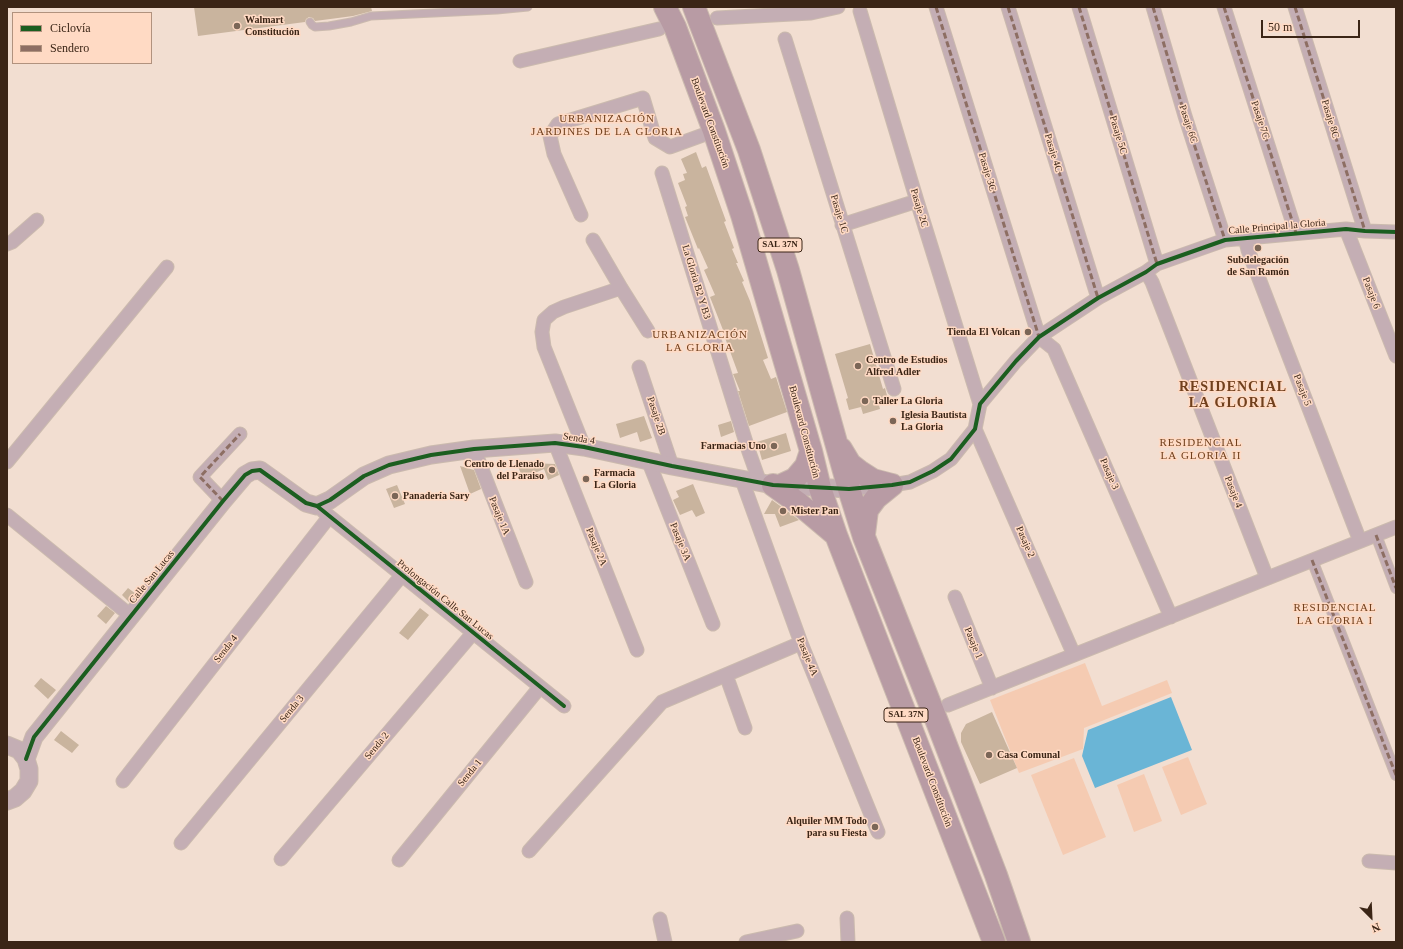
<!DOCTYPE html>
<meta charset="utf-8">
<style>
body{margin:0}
#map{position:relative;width:1403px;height:949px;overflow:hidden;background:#f2ded1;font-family:Georgia,serif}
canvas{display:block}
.frame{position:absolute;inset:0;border:8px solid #3b2516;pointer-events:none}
.legend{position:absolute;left:12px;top:12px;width:140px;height:52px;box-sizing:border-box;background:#ffdac4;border:1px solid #b1927e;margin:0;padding:5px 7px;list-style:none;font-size:12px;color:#3b2516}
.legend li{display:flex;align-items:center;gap:8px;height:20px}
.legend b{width:20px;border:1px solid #b1927e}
.north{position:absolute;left:1351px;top:897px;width:40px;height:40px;-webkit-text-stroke:3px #ffdac4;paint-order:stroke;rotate:156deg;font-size:11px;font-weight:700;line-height:16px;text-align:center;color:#3b2516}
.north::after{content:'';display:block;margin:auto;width:14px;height:18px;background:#3b2516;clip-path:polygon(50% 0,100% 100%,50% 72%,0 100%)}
.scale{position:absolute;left:1261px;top:20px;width:99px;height:18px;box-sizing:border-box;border:2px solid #3b2516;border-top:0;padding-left:5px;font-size:12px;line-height:14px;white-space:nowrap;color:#3b2516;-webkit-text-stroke:3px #ffdac4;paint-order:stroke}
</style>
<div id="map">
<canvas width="1403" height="949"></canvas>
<div class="frame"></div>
<ul class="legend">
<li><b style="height:5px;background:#1b5e20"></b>Ciclovía</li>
<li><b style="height:5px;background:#8d6e63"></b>Sendero</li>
</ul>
<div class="north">N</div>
<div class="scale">50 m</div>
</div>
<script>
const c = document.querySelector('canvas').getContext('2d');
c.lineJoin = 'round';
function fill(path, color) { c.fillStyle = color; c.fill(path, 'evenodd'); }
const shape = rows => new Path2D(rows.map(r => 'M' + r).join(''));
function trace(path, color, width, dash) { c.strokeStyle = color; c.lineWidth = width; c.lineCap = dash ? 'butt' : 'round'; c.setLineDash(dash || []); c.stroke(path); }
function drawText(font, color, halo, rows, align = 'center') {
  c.font = font + ' Georgia,serif'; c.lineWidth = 3; c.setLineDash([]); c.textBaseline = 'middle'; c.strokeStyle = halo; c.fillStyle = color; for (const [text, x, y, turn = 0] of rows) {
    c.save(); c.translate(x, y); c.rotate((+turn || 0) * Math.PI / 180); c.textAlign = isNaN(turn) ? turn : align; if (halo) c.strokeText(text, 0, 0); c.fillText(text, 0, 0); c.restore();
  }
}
const green = shape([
 [1085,663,1102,706,1167,680,1172,693,1084,728,1083,749,1019,773,990,700],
 [1188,757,1207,804,1181,815,1162,767],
 [1074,758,1106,837,1063,855,1031,775],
 [1144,774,1162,821,1134,832,1117,785]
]);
const water = shape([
 [1171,697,1192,750,1095,788,1082,756,1088,730]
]);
const building = shape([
 [194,7,371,7,372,11,353,16,315,21,313,18,309,17,306,19,305,22,198,36],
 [696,152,702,168,706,166,726,221,724,222,734,248,732,249,738,263,736,263,744,281,742,282,750,301,768,358,763,360,771,379,776,377,787,412,749,426,738,391,740,391,733,374,738,373,724,335,725,335,710,297,715,295,704,270,708,268,699,248,698,249,685,217,688,216,685,207,687,206,678,183,685,180,683,174,687,173,681,159],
 [870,344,883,389,885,388,888,399,878,402,880,409,863,414,861,407,849,410,846,399,848,398,835,354],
 [644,416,652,438,640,442,637,432,620,438,616,424],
 [731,421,734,432,721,437,718,425],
 [786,433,791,451,762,460,757,442],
 [528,463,555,464,559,475,548,480,544,469,523,478,518,467],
 [460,466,474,470,481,489,470,494],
 [693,484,705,513,696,517,692,510,680,515,673,500,679,497,676,491],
 [397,485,405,504,394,508,386,489],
 [772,500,790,513,799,520,780,527,775,514,764,514],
 [128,588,136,594,129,602,122,595],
 [106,606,115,613,106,624,97,616],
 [420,608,429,615,408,640,399,633],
 [41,678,56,690,48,699,34,686],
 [992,712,1017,768,980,784,961,742,961,733,966,724],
 [61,731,79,745,72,753,54,740]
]);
const service = shape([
 [310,22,312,25,315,27,329,26,351,22,371,16,497,10,528,7]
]);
const pedestrian = shape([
 [1376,535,1396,588],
 [1312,560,1396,775]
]);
const minor = shape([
 [936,7,1039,337,1054,349,1171,617],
 [1008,7,1098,298],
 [1079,7,1157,264],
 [1153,7,1185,116,1225,240],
 [1224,7,1296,233],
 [1295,7,1365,231],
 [860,11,917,201,980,404],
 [717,18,811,13,838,7],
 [785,39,894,389],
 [520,61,659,29],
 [662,173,749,452,760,483],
 [581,215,554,154,550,136,558,124,643,98,655,138,670,147,714,131],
 [842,225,917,201],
 [1346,229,1396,356],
 [1245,238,1248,250,1360,541],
 [593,240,621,288,648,331],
 [7,244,12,242,37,220],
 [1146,272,1152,282,1267,578],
 [639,367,672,466],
 [975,429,1074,655],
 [555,443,637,650],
 [584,447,544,347,542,332,544,320,553,312,564,307,621,288],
 [474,449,526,582],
 [648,460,713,624],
 [7,462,167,267],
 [742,480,801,643,878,832],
 [849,489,892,485,910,482,933,471,951,459,975,429,980,404,1016,361,1039,337,1098,298,1146,272,1157,264,1225,240,1346,229,1365,231,1396,232],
 [223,501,200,477,240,434],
 [324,512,564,706],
 [7,515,131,616],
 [955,597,992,688],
 [726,675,745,728],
 [948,705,1396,527],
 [123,781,329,517],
 [181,843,402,575],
 [529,851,662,702,801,643],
 [281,859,473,633],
 [399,860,540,687],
 [1369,861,1396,863],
 [847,918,848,942],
 [660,919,665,942],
 [746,942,797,931]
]);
const tertiary = shape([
 [7,745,19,750,26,759,29,769,29,781,23,791,15,798,7,801],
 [26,759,34,737,223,501,245,475,252,471,260,470,306,503,317,506,330,500,364,476,389,465,431,455,474,449,555,443,584,447,672,466,773,485,849,489]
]);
const trunk = shape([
 [665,7,675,27,714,131,742,215,811,451,820,488,836,535,994,942],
 [694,7,749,150,788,270,849,489,864,537,936,719,996,875,1019,942],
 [841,449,850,464,859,471,873,480,892,485],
 [773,485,798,503,836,535],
 [782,485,795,479,806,466,811,451],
 [864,534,867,510,876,498,892,485]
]);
const quiet = shape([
 [936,7,1039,337],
 [1008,7,1098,298],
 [1079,7,1157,264],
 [1153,7,1185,116,1225,240],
 [1224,7,1296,233],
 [1295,7,1365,231],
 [223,501,200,477,240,434],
 [1376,535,1396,588],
 [1312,560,1396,775]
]);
const cycleway = shape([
 [317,506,330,500,364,476,389,465,431,455,474,449,555,443,584,447,672,466,773,485,849,489,892,485,910,482,933,471,951,459,975,429,980,404,1016,361,1039,337,1098,298,1146,272,1157,264,1225,240,1346,229,1365,231,1396,232],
 [26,759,34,737,223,501,245,475,252,471,260,470,306,503,317,506,564,706]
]);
const markers = [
 [237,26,4,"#7b6657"],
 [1258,248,4,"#7b6657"],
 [1028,332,4,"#7b6657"],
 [858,366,4,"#7b6657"],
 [865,401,4,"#7b6657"],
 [893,421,4,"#7b6657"],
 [774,446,4,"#7b6657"],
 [552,470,4,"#7b6657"],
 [586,479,4,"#7b6657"],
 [395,496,4,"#7b6657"],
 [783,511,4,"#7b6657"],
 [989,755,4,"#7b6657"],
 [875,827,4,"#7b6657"]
];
const shields = [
 [780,245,44],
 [906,715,44]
];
const shieldNames = [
 ["SAL 37N",780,245],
 ["SAL 37N",906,715]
];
const poiNames = [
 ["Walmart",245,20],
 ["Constitución",245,32],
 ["Subdelegación",1258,260,"center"],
 ["de San Ramón",1258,272,"center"],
 ["Tienda El Volcan",1020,332,"right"],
 ["Centro de Estudios",866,360],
 ["Alfred Adler",866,372],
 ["Taller La Gloria",873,401],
 ["Iglesia Bautista",901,415],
 ["La Gloria",901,427],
 ["Farmacias Uno",766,446,"right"],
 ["Centro de Llenado",544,464,"right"],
 ["del Paraiso",544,476,"right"],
 ["Farmacia",594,473],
 ["La Gloria",594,485],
 ["Panadería Sary",403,496],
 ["Mister Pan",791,511],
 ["Casa Comunal",997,755],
 ["Alquiler MM Todo",867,821,"right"],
 ["para su Fiesta",867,833,"right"]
];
const streetNames = [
 ["Pasaje 8C",1330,119,73],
 ["Pasaje 7C",1260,120,72],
 ["Boulevard Constitución",710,123,70],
 ["Pasaje 6C",1188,124,72],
 ["Pasaje 5C",1118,135,73],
 ["Pasaje 4C",1053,153,73],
 ["Pasaje 3C",987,172,73],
 ["Pasaje 2C",919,208,73],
 ["Pasaje 1C",839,214,73],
 ["Calle Principal la Gloria",1277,227,-5],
 ["La Gloria B2 Y B3",696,282,73],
 ["Pasaje 6",1371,293,69],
 ["Pasaje 5",1302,390,69],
 ["Pasaje 2B",656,416,72],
 ["Boulevard Constitución",804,432,75],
 ["Senda 4",579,439,9],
 ["Pasaje 3",1109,474,66],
 ["Pasaje 4",1233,492,69],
 ["Pasaje 1A",499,516,68],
 ["Pasaje 3A",680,542,68],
 ["Pasaje 2",1025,542,66],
 ["Pasaje 2A",596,547,68],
 ["Calle San Lucas",152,577,-51],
 ["Prolongación Calle San Lucas",445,600,39],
 ["Pasaje 1",973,643,68],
 ["Senda 4",226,649,-52],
 ["Pasaje 4A",807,657,68],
 ["Senda 3",292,709,-51],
 ["Senda 2",377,746,-50],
 ["Senda 1",470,773,-51],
 ["Boulevard Constitución",932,782,69]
];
const neighbourhoodNames = [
 ["URBANIZACIÓN",607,119],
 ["JARDINES DE LA GLORIA",607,132],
 ["URBANIZACIÓN",700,335],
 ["LA GLORIA",700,348],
 ["RESIDENCIAL",1201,443],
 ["LA GLORIA II",1201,456],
 ["RESIDENCIAL",1335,608],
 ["LA GLORIA I",1335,621]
];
const districtNames = [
 ["RESIDENCIAL",1233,387],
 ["LA GLORIA",1233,403]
];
fill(green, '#f5cbb2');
fill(water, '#6ab5d6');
fill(building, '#c9b49e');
trace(service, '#cbbaae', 9);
trace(pedestrian, '#cbbaae', 12);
trace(minor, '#cbbaae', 15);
trace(tertiary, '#cbbaae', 19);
trace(trunk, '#cbbaae', 24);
trace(service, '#c4aeb4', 7);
trace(pedestrian, '#c4aeb4', 10);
trace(minor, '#c4aeb4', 13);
trace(tertiary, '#c4aeb4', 17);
trace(trunk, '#b89ba4', 22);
trace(quiet, '#8d6e63', 3, [6, 3]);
trace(cycleway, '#1b5e20', 4);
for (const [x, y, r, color] of markers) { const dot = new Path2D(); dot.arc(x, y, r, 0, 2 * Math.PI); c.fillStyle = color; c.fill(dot); trace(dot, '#ffdac4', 1.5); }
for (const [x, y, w] of shields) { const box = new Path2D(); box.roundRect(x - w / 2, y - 7, w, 14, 3); c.fillStyle = '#ffdac4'; c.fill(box); trace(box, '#3b2516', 1); }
drawText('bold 9px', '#3b2516', null, shieldNames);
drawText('bold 10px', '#3b2516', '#ffdac4', poiNames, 'left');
drawText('10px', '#3b2516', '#ffdac4', streetNames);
c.letterSpacing = '1px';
drawText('11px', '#71401d', '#ffdac4', neighbourhoodNames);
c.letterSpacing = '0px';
c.letterSpacing = '1px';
drawText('bold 14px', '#71401d', '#ffdac4', districtNames);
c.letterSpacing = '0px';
</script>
